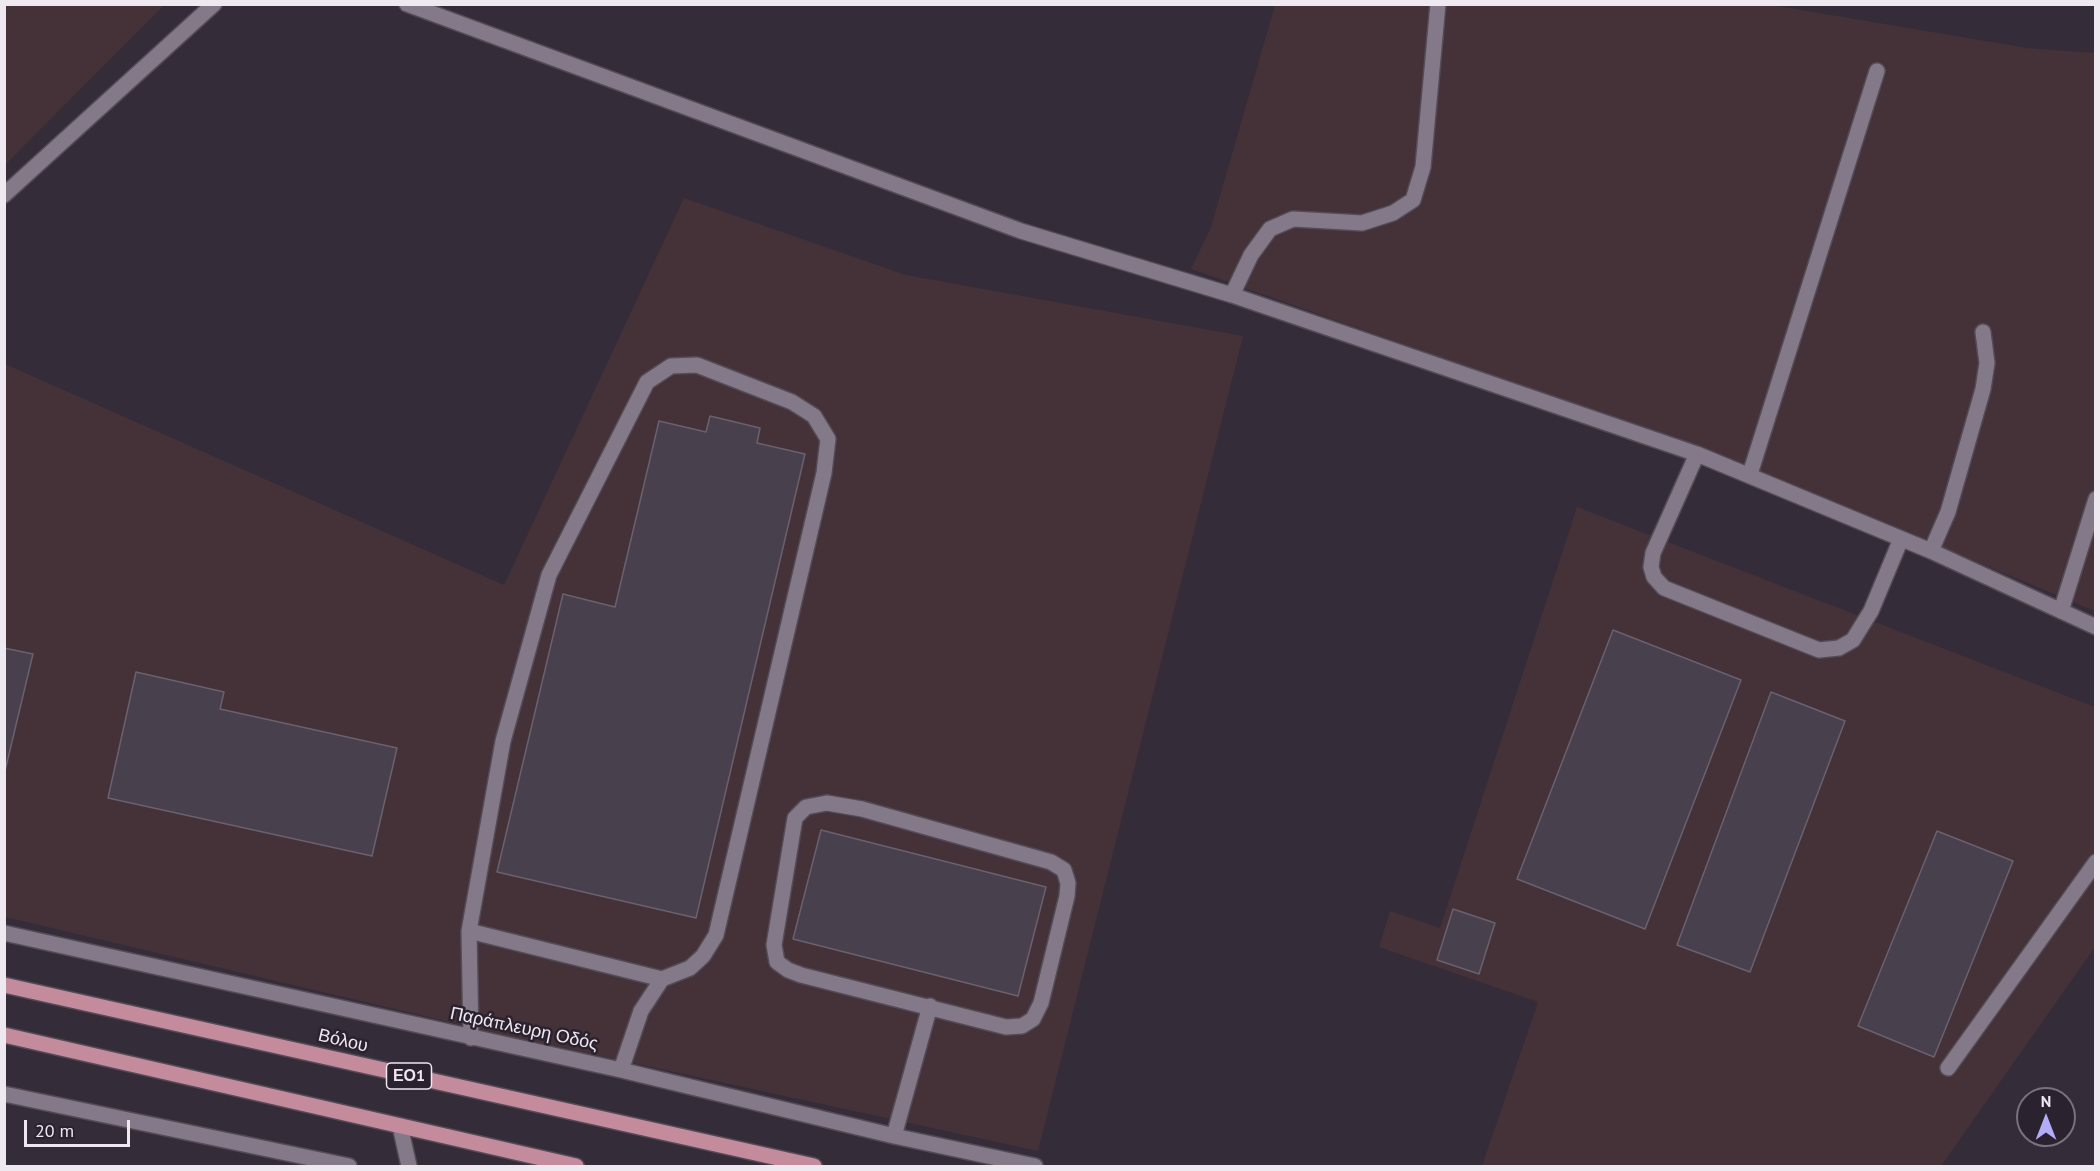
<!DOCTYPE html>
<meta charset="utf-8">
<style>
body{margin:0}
#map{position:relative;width:2100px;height:1171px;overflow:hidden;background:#352c39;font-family:"PT Sans",sans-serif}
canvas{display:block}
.frame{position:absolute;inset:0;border:6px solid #eee8f1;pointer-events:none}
.north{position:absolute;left:2016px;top:1087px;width:60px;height:60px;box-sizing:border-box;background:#2b222f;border:2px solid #79717d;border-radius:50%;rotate:0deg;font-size:16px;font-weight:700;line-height:24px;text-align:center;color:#eee8f1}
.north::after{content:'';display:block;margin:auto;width:21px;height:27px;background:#b2adf9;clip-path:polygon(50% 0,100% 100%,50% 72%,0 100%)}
.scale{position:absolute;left:24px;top:1120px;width:106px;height:27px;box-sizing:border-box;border:3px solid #eee8f1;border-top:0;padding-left:8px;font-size:18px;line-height:21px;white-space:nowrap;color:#eee8f1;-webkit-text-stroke:4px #2b222f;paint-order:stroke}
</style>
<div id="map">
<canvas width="2100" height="1171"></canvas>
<div class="frame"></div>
<div class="north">N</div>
<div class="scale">20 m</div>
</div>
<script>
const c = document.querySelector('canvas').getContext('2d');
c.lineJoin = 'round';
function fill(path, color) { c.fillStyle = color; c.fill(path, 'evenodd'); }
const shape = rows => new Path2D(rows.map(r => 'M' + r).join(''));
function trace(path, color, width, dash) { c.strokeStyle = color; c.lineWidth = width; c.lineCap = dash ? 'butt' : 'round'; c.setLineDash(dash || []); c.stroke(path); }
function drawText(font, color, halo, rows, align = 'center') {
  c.font = font + ' "PT Sans",sans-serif'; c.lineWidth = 5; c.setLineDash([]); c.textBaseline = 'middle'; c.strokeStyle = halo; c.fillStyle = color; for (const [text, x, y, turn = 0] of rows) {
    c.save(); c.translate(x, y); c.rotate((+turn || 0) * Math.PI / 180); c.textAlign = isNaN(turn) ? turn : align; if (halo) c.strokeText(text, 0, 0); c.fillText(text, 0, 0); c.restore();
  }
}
const industrial = shape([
 [5,4,164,5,5,165,4,5],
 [1275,5,1772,5,2027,48,2095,53,2095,611,1721,456,1191,269,1211,227],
 [684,198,906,275,1243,336,1038,1151,509,1036,5,917,5,364,504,585],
 [1577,507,2095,707,2095,947,1941,1166,1482,1166,1538,1002,1379,947,1390,911,1440,928]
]);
const building = shape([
 [710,416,760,428,757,443,805,454,696,918,497,872,563,594,615,607,659,421,706,432,710,416],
 [1613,630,1741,680,1645,929,1517,879,1613,630],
 [4,648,33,654,4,775,4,648],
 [136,672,224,692,220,709,397,748,372,856,108,798,136,672],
 [1771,692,1845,721,1750,972,1677,945,1771,692],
 [821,830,1046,887,1018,996,793,939,821,830],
 [1937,831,2013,861,1934,1057,1858,1026,1937,831],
 [1453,909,1495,923,1479,974,1437,960,1453,909]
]);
const minor = shape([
 [407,4,1021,231,1232,295,1697,454,1931,551,2096,627],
 [4,195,214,4],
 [1232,295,1251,255,1270,229,1293,219,1362,223,1393,213,1413,200,1423,167,1438,4],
 [1697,454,1653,553,1651,567,1654,577,1664,588,1819,650,1839,648,1853,640,1871,611,1901,539],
 [1750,474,1877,71],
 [1931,551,1948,512,1983,389,1987,363,1983,332],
 [2061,611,2096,499],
 [827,803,862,809,1051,862,1064,870,1068,883,1067,896,1041,1003,1033,1019,1022,1026,1006,1027,801,975,788,970,777,962,774,945,795,818,806,807,827,803],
 [469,931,662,979],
 [4,933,621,1070,894,1136,1035,1166],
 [471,1038,469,931,503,741,549,575,647,382,671,366,697,365,792,402,814,416,828,439,824,473,716,935,703,956,690,968,662,979,641,1011,621,1070],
 [1948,1068,2096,862],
 [4,1094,349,1166],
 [400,1126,409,1166],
 [894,1136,930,1006]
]);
const major = shape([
 [4,985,814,1166],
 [4,1035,576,1166]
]);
const shields = [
 [409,1076,45]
];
const shieldNames = [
 ["ΕΟ1",409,1076]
];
const streetNames = [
 ["Παράπλευρη Οδός",524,1029,12],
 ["Βόλου",343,1041,13]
];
fill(industrial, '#453138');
fill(building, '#49404e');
trace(building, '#6a616f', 1.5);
trace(minor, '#534b56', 18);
trace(major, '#534b56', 18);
trace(minor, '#837988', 15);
trace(major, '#c48b9d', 15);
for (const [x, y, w] of shields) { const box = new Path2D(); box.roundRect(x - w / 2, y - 13, w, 26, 4.5); c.fillStyle = '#2b222f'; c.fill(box); trace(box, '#eee8f1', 1.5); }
drawText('bold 16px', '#eee8f1', null, shieldNames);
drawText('18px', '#eee8f1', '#2b222f', streetNames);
</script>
